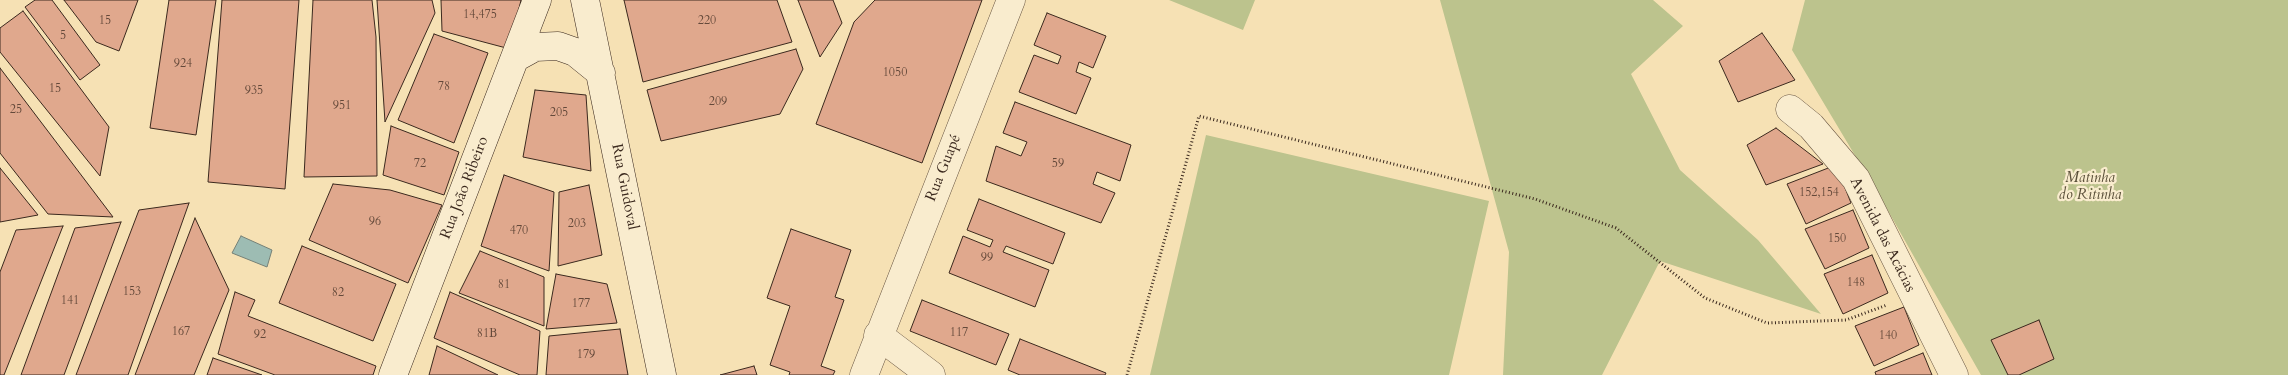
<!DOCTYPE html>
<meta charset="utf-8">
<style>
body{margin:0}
canvas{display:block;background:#f6e1b4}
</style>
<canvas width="2288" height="375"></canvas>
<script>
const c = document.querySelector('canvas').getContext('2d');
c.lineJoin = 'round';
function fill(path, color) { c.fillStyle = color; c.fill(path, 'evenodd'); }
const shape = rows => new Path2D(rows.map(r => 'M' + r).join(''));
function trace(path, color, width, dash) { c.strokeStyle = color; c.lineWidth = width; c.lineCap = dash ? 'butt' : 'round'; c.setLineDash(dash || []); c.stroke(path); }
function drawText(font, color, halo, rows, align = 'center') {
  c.font = font + ' Cardo,serif'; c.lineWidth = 4.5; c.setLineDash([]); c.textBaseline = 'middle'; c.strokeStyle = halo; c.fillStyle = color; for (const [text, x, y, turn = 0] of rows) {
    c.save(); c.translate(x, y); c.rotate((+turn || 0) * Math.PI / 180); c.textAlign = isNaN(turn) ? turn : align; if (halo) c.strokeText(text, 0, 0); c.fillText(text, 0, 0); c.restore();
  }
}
const green = shape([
 [1169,0,1255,0,1243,30],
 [1440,0,1653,0,1683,26,1631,74,1680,170,1758,240,1821,314,1660,261,1602,375,1503,375,1509,252],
 [1805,0,2288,0,2288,375,1981,375,1887,209,1792,50],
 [1206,135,1489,201,1449,375,1150,375]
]);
const water = shape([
 [241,236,272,250,267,267,232,253,241,236]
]);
const building = shape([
 [35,0,52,0,100,65,80,80,25,7,35,0],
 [64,0,138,0,119,51,96,42,64,0],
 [169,0,216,0,196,135,150,128,169,0],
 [222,0,299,0,285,189,208,182,222,0],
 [313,0,372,0,376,37,377,176,304,177,313,0],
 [377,0,432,0,435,13,385,122,377,0],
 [441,0,521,0,510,49,442,31,441,0],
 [624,0,777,0,792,42,643,82,624,0],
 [798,0,833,0,842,23,820,57,798,0],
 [875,0,982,0,922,163,816,124,854,22,875,0],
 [23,11,109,127,100,176,0,52,0,28,23,11],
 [1047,13,1106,36,1093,68,1079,62,1076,72,1091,78,1076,114,1019,92,1034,55,1058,64,1061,56,1034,45,1047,13],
 [1762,33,1795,80,1738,102,1719,61,1762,33],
 [434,34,488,53,454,143,398,120,434,34],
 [796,49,803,69,780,114,661,141,647,90,796,49],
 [0,68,113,217,48,214,0,153,0,68],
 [535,90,586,95,591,171,523,157,535,90],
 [1015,102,1131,145,1120,181,1097,172,1093,184,1115,193,1101,223,986,181,996,146,1021,156,1027,142,1003,133,1015,102],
 [391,126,459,152,444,195,383,175,391,126],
 [1776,128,1823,164,1766,185,1747,145,1776,128],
 [1836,165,1851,203,1806,224,1787,184,1836,165],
 [0,168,38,215,0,222,0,168],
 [504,175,554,192,549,271,481,246,504,175],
 [333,184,390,190,442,205,408,283,309,240,333,184],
 [589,185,602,255,558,266,559,192,589,185],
 [979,199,1065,233,1053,264,1006,246,1003,252,1049,270,1035,307,949,273,963,236,990,247,993,240,967,230,979,199],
 [189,203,128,375,76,375,139,210,189,203],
 [1853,210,1869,248,1825,269,1805,229,1853,210],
 [195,218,229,290,194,375,135,375,195,218],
 [121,222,64,375,21,375,75,228,121,222],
 [63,226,4,375,0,375,0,272,16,230,63,226],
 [791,229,851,250,835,297,844,300,821,366,835,371,833,375,789,375,790,372,770,365,790,306,767,298,791,229],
 [302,246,396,284,373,341,279,303,302,246],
 [480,251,544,277,544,326,459,293,480,251],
 [1872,255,1888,293,1843,314,1824,274,1872,255],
 [556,274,607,284,617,323,546,329,556,274],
 [235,292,255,300,248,316,376,366,373,375,275,375,218,354,235,292],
 [450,292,540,331,537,375,520,375,434,338,450,292],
 [922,300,1009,334,996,365,910,331,922,300],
 [1904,307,1919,345,1874,366,1855,326,1904,307],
 [2039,320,2054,359,2019,375,2008,375,1991,340,2039,320],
 [620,329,628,375,546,375,549,336,620,329],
 [1020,339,1106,373,1105,375,1020,375,1008,370,1020,339],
 [437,346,498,375,429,375,437,346],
 [1923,353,1932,375,1876,375,1875,372,1923,353],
 [213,358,262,375,207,375,213,358],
 [754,366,757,375,720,375,754,366]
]);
const path = shape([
 [1127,375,1199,116,1535,199,1616,228,1705,298,1767,323,1846,320,1887,305]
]);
const street = shape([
 [1790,109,1811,126,1856,179,1954,375],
 [878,335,931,375],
 [864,375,1011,0]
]);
const secondary = shape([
 [585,0,662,375],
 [515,58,535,47,558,46,575,52,601,73],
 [393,375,537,0]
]);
const numberNames = [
 ["14,475",480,15],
 ["15",105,21],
 ["220",707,21],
 ["5",63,36],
 ["924",183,64],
 ["1050",895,73],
 ["78",444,87],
 ["15",55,89],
 ["935",254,91],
 ["209",718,102],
 ["951",342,106],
 ["25",16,110],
 ["205",559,113],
 ["72",420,164],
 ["59",1058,164],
 ["152,154",1819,193],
 ["96",375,222],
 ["203",577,224],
 ["470",519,231],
 ["150",1837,239],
 ["99",987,258],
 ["148",1856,283],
 ["81",504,285],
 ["153",132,292],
 ["82",338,293],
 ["141",70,301],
 ["177",581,304],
 ["167",181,332],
 ["117",959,333],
 ["81B",487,334],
 ["92",260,335],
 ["140",1888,336],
 ["179",586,355]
];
const streetNames = [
 ["Rua Guapé",944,168,-68],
 ["Rua Guidoval",624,187,79],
 ["Rua João Ribeiro",465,188,-69],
 ["Avenida das Acácias",1882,235,63]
];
const parkNames = [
 ["Matinha",2090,179],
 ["do Ritinha",2090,196]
];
fill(green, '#bcc38d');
fill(water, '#9dbcb3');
trace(water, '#768177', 1);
fill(building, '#e0a88d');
trace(building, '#3b291e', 1);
trace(street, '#6a5744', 29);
trace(secondary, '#3b291e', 29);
trace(path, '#3b291e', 3, [1, 2.5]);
trace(street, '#f9ecce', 28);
trace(secondary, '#f9ecce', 28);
drawText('12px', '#64493a', null, numberNames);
drawText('15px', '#3b291e', '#f9ecce', streetNames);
drawText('italic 15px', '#5b503a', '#f9ecce', parkNames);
</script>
